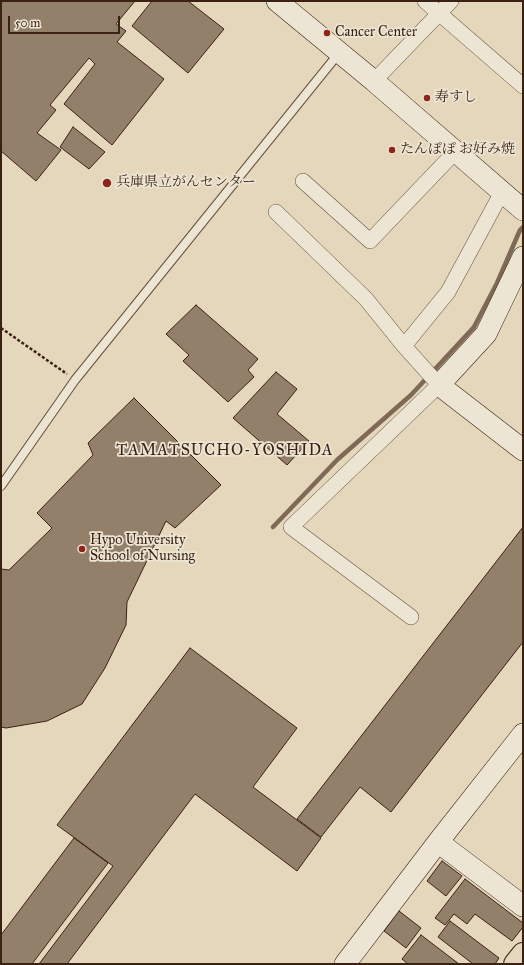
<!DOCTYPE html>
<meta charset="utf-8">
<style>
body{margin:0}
#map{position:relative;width:524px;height:965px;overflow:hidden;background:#e4d7bb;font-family:"IM FELL Great Primer",serif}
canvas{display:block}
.frame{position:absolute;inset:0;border:2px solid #3b2113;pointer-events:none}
.scale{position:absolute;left:8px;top:16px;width:112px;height:18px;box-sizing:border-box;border:2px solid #3b2113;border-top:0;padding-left:5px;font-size:12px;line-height:14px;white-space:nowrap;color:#3b2113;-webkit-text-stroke:3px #ede5d3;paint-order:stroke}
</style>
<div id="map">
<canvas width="524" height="965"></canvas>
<div class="frame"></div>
<div class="scale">50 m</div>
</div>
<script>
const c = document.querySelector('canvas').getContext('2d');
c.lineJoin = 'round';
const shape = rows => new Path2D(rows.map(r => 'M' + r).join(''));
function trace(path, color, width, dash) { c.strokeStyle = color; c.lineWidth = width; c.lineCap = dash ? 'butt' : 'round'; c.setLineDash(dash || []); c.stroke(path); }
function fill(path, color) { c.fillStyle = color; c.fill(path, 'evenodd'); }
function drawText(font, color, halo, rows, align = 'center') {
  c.font = font + ' "IM FELL Great Primer","Noto Serif JP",serif'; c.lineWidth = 3.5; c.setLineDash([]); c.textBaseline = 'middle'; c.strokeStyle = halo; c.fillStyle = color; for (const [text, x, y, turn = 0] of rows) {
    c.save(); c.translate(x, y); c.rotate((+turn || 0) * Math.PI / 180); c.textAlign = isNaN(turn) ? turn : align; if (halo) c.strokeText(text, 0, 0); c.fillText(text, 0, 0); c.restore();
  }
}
const stream = shape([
 [273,527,337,460,411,395,474,327,497,283,520,230,523,227]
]);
const building = shape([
 [1,1,135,1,116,24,126,31,117,42,164,79,112,145,64,104,95,64,89,58,50,105,56,110,37,133,61,150,36,181,1,151,1,1],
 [152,1,188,1,224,29,188,73,132,26,152,1],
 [73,127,105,152,89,169,60,147,73,127],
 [196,305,258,359,248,370,254,377,228,402,183,361,189,355,166,334,196,305],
 [276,372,297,389,277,414,309,441,287,465,233,418,276,372],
 [134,398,221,485,175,528,166,521,127,602,126,625,105,668,82,704,47,721,6,728,1,727,1,569,9,570,52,528,37,513,93,455,88,443,134,398],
 [523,527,523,642,391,812,360,787,321,837,297,819,523,527],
 [190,648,297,728,253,787,321,838,297,871,195,794,67,964,39,964,113,866,57,825,190,648],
 [74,838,108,863,32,964,1,964,1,935,74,838],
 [442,861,462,876,446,896,427,881,442,861],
 [465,879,523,923,523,927,512,941,475,914,467,924,454,914,445,925,435,918,465,879],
 [399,911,421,928,406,948,384,931,399,911],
 [450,921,499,958,495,964,473,964,438,937,450,921],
 [421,935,459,964,408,964,402,959,421,935]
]);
const path = shape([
 [1,328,67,374]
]);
const lane = shape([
 [1,486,75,380,339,53]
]);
const street = shape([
 [425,1,523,86],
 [374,81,451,1],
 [303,181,370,241,456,151],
 [276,212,366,299,404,346],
 [411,617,291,527,439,385,404,346,448,292,502,192]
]);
const secondary = shape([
 [277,1,374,81,523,210],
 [523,257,486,334,439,385,523,450],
 [438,842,523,906],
 [345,964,438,842,523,734]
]);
const highway = shape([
 [515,964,523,954]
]);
const markers = [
 [327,33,4,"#8f2418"],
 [427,98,4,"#8f2418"],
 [392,150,4,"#8f2418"],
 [107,183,5,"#8f2418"],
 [82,549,4,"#8f2418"]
];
const poiNames = [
 ["Cancer Center",335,33],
 ["寿すし",435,98],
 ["たんぽぽ お好み焼",400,150],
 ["兵庫県立がんセンター",116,183],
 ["Hypo University",90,541],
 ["School of Nursing",90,557]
];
const quarterNames = [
 ["TAMATSUCHO-YOSHIDA",225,451]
];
trace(stream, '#7e6956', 4.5);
fill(building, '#93806a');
trace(building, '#3b2113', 1);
trace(lane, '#654e3d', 10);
trace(street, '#654e3d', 16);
trace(secondary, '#3b2113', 22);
trace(highway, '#3b2113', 24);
trace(path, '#3b2113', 2.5, [3, 2]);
trace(lane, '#ede5d3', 8);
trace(street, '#ede5d3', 15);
trace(secondary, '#ede5d3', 21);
trace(highway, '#e4d7bb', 22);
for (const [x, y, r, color] of markers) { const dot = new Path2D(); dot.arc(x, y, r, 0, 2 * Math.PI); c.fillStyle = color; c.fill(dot); trace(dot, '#ede5d3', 1.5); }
drawText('14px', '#3b2113', '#ede5d3', poiNames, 'left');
c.letterSpacing = '1px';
drawText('16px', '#3b2113', '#ede5d3', quarterNames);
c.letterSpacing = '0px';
</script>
